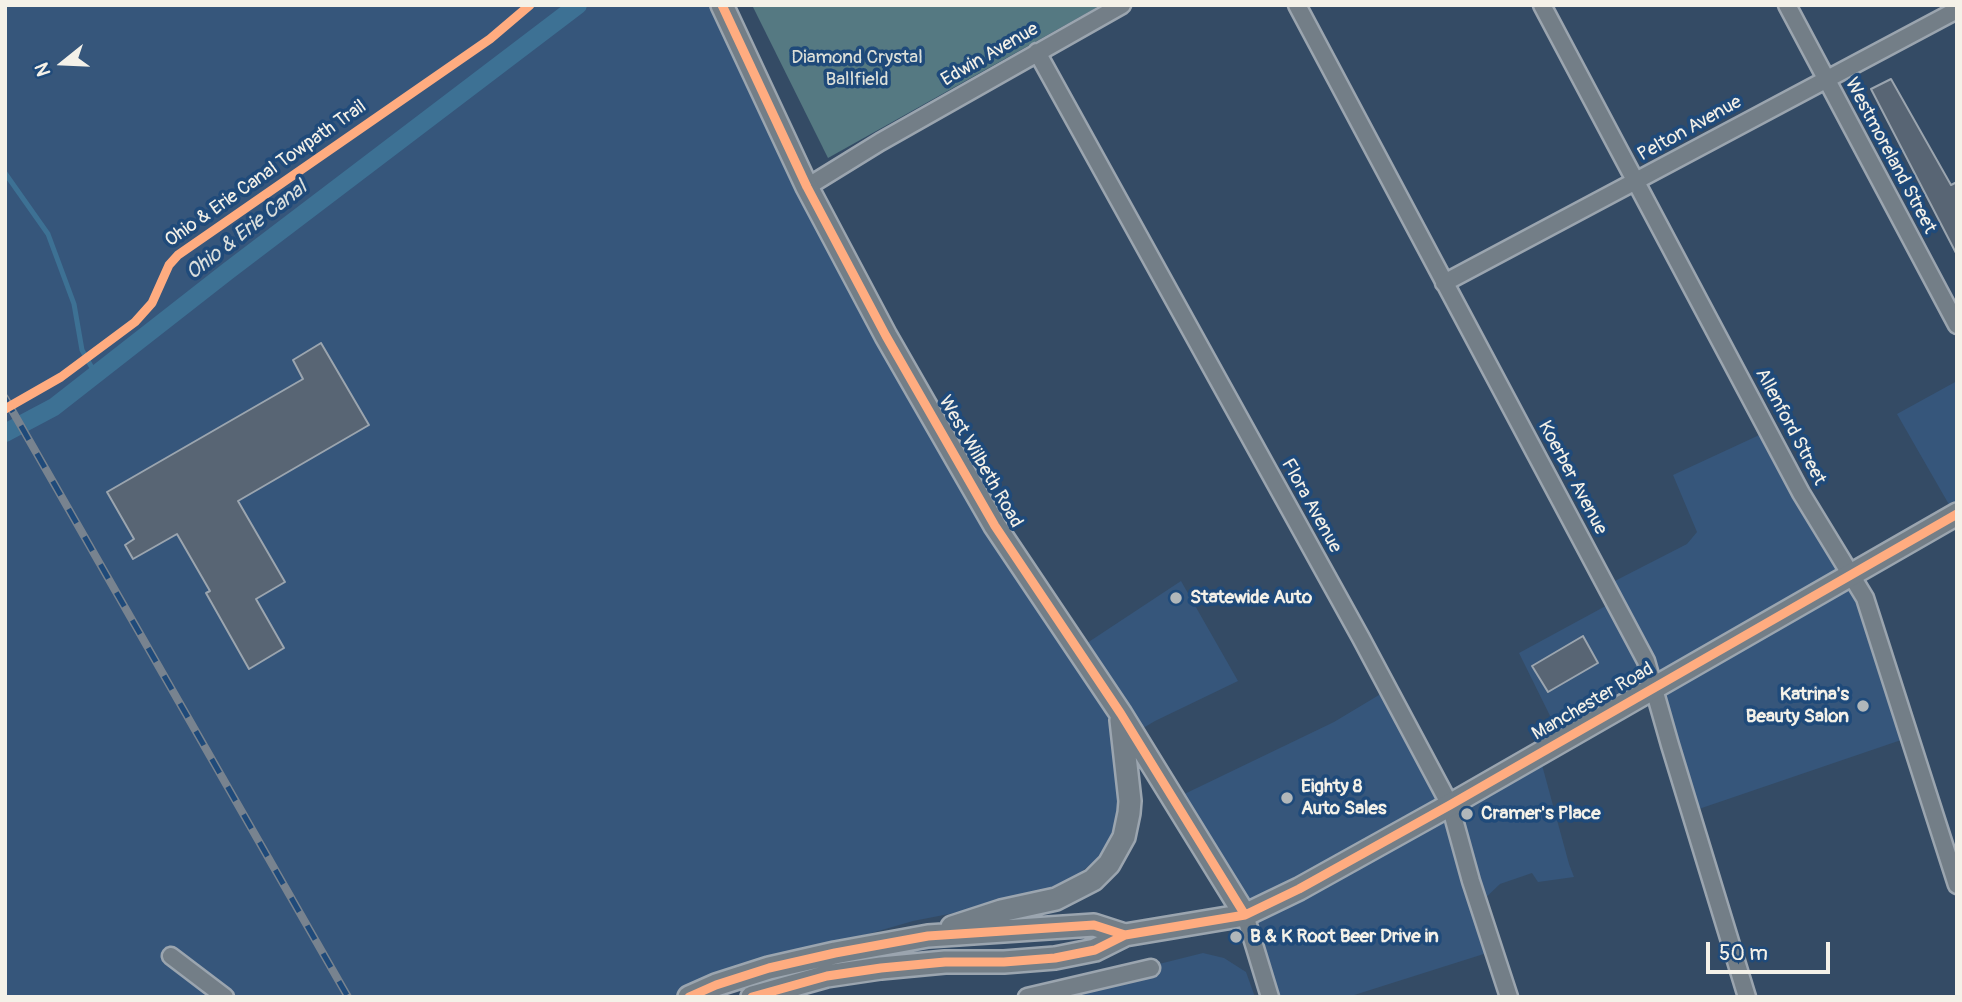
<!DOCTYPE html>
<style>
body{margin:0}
#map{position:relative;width:1962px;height:1002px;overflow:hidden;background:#344b65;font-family:Pangolin,sans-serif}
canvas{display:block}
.frame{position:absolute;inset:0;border:7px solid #f4f1e8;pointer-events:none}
.north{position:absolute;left:28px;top:28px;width:70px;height:70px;-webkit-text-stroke:5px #1f4a7a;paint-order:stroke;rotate:252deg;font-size:19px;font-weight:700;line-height:28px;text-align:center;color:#f4f1e8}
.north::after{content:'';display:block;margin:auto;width:24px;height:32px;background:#f4f1e8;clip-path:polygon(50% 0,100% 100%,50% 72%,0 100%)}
.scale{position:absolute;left:1706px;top:942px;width:124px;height:32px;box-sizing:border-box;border:4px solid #f4f1e8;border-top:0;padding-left:9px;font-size:21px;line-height:24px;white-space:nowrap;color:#f4f1e8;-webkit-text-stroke:5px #1f4a7a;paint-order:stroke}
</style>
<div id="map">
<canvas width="1962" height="1002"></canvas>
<div class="frame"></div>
<div class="north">N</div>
<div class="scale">50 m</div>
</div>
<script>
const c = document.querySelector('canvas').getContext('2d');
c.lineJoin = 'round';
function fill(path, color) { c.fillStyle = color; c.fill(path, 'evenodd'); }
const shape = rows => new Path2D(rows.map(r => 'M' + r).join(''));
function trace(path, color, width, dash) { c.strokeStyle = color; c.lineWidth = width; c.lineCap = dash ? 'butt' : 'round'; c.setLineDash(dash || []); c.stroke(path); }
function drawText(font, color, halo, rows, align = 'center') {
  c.font = font + ' Pangolin,sans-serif'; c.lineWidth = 7; c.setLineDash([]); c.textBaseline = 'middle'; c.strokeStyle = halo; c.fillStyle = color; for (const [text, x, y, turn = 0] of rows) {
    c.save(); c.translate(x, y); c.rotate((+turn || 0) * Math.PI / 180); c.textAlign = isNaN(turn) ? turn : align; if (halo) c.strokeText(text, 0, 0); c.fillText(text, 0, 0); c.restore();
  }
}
const built = shape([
 [5,5,722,5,807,187,1078,649,1181,581,1238,681,1155,721,1133,734,1130,801,1104,853,1063,887,1021,900,913,921,830,945,754,962,670,997,5,997],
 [1957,381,1957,514,1955,515,1897,414],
 [1768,431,1850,574,1910,737,1690,812,1654,687,1562,740,1519,653,1613,602,1605,586,1687,544,1697,532,1673,475],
 [1389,689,1450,804,1539,754,1569,864,1574,877,1538,882,1532,873,1500,884,1479,904,1490,952,1348,997,1270,997,1245,915,1174,799,1334,722],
 [1203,953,1224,958,1246,972,1255,997,1027,997]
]);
const green = shape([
 [752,5,1101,5,828,158]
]);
const stream = shape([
 [5,173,48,234,74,304,82,350,96,375]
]);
const canal = shape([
 [5,433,54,407,228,271,578,5]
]);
const building = shape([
 [1891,79,1951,185,1957,182,1957,255,1871,89,1891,79],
 [321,343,369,425,238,501,285,582,256,599,284,648,249,669,206,593,210,591,177,534,133,559,125,545,134,539,107,492,303,379,293,360,321,343],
 [1583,636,1598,663,1548,692,1532,666,1583,636]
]);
const minor = shape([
 [1297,5,1646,661,1670,745,1747,997],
 [1542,5,1801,493,1865,598,1957,885],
 [1787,5,1957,325],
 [1037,52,1361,638,1450,805,1471,881,1509,997],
 [807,187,880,142,1122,5],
 [1444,283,1957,10],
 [1245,915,1270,997],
 [171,956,225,997],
 [1027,997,1151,968]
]);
const major = shape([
 [722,5,807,187,886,336,995,526,1121,714,1245,915],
 [952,927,1001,911,1056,899,1093,880,1109,864,1124,837,1129,813,1130,801,1121,720],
 [689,997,716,985,769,968,835,953,928,936,1094,925,1125,935],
 [752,997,827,976,881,968,945,962,1004,962,1055,958,1095,950,1125,935,1245,915,1299,889,1450,805,1957,514]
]);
const rail = shape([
 [5,398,348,997]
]);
const cycleway = shape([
 [722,5,807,187,886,336,995,526,1121,714,1245,915],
 [5,409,61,377,135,322,152,303,169,265,178,255,490,39,530,5],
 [689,997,716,985,769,968,835,953,928,936,1094,925,1125,935],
 [752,997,827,976,881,968,945,962,1004,962,1055,958,1095,950,1125,935,1245,915,1299,889,1450,805,1957,514]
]);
const markers = [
 [1176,598,7,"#b1b7ba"],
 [1863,706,7,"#b1b7ba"],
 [1287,798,7,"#b1b7ba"],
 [1467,814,7,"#b1b7ba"],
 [1236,937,7,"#b1b7ba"]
];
const streetNames = [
 ["Edwin Avenue",990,55,-30],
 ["Pelton Avenue",1690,129,-29],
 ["Westmoreland Street",1890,156,62],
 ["Ohio & Erie Canal Towpath Trail",266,174,-35],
 ["Allenford Street",1790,427,62],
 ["West Wilbeth Road",980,462,60],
 ["Koerber Avenue",1572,478,62],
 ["Flora Avenue",1311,506,61],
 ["Manchester Road",1593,702,-30]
];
const parkNames = [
 ["Diamond Crystal",857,58],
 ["Ballfield",857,80]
];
const poiNames = [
 ["Statewide Auto",1190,598],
 ["Katrina's",1849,695,"right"],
 ["Beauty Salon",1849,717,"right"],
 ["Eighty 8",1301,787],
 ["Auto Sales",1301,809],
 ["Cramer's Place",1481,814],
 ["B & K Root Beer Drive in",1250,937]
];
const waterNames = [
 ["Ohio & Erie Canal",247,231,-38]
];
fill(built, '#36567b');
fill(green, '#557982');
trace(stream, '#3d7194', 5);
trace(canal, '#3d7194', 18);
fill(building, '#586574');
trace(building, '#9ba5af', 2);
trace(minor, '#9ba5af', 21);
trace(major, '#9ba5af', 26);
trace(minor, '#737e87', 16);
trace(major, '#737e87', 21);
trace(rail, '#78838f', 8);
trace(rail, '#1f4a7a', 5, [16]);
trace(cycleway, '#ffac80', 9);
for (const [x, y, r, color] of markers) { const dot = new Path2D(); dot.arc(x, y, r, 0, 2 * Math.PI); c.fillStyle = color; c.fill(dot); trace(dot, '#1f4a7a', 2.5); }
drawText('19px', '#f4f1e8', '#1f4a7a', streetNames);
drawText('19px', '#dde0d9', '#1f4a7a', parkNames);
drawText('bold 19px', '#f4f1e8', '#1f4a7a', poiNames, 'left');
drawText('italic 21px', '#d9dedc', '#1f4a7a', waterNames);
</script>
